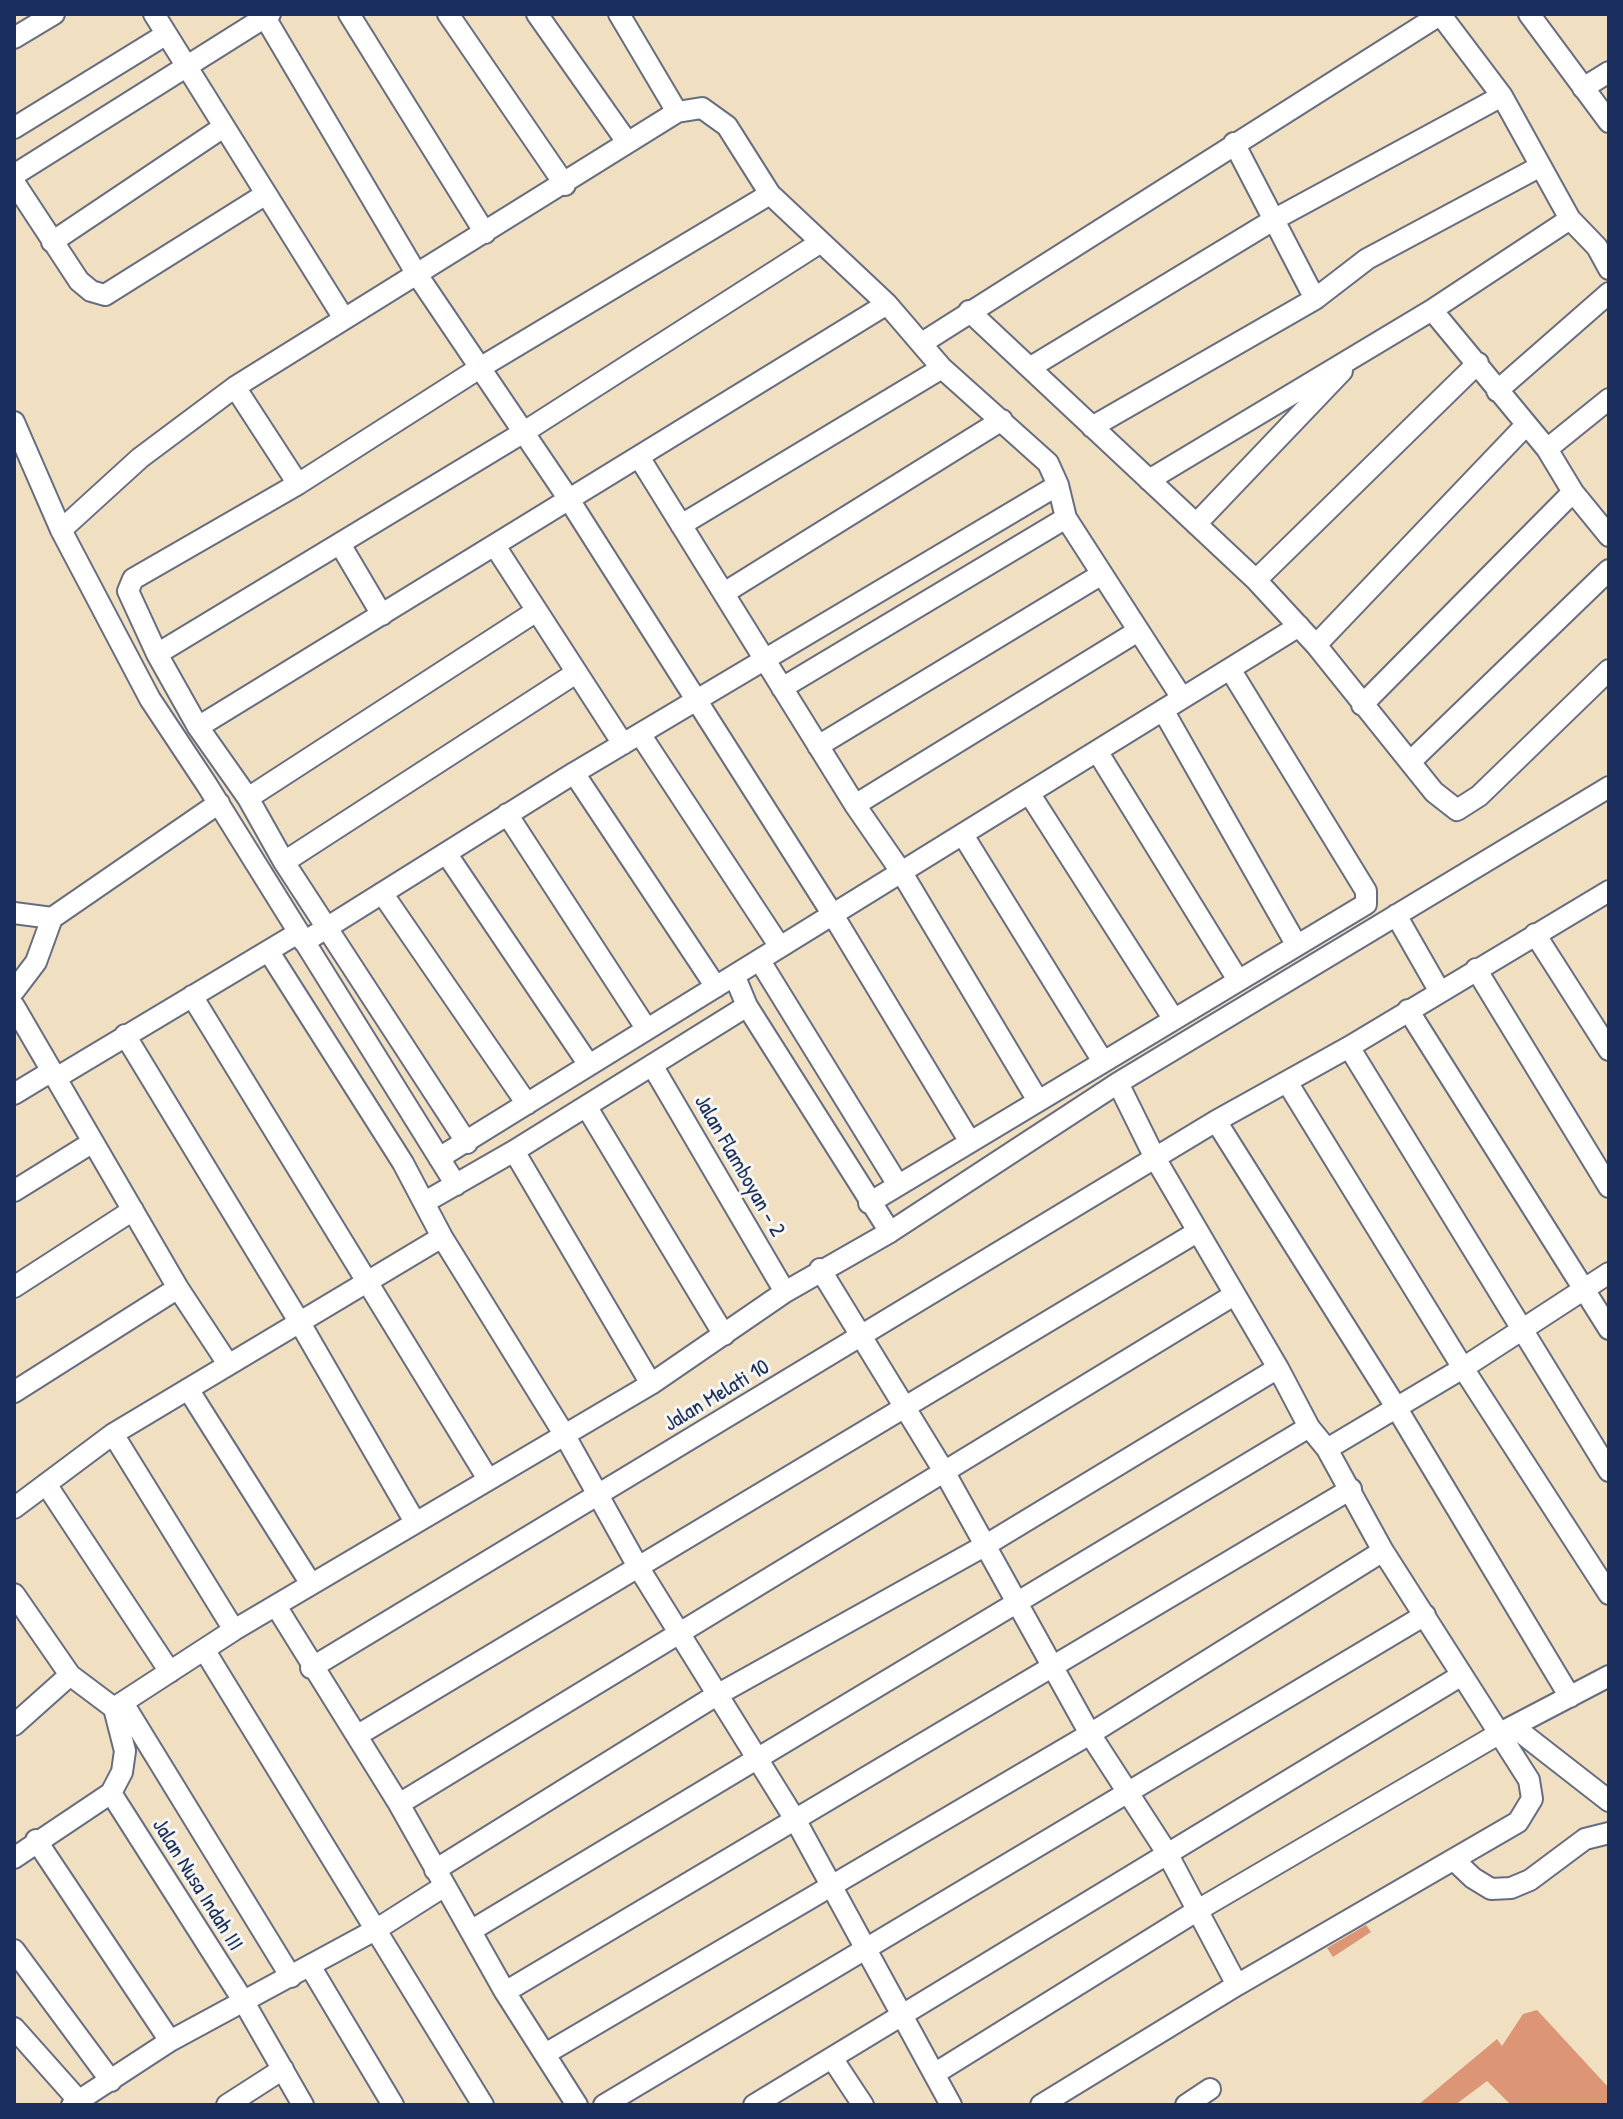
<!DOCTYPE html>
<style>
body{margin:0}
#map{position:relative;width:1623px;height:2119px;overflow:hidden;background:#f0dfc1;font-family:"Patrick Hand",sans-serif}
canvas{display:block}
.frame{position:absolute;inset:0;border:16px solid #1b2f5e;pointer-events:none}
</style>
<div id="map">
<canvas width="1623" height="2119"></canvas>
<div class="frame"></div>
</div>
<script>
const c = document.querySelector('canvas').getContext('2d');
c.lineJoin = 'round';
function fill(path, color) { c.fillStyle = color; c.fill(path, 'evenodd'); }
const shape = rows => new Path2D(rows.map(r => 'M' + r).join(''));
function trace(path, color, width, dash) { c.strokeStyle = color; c.lineWidth = width; c.lineCap = dash ? 'butt' : 'round'; c.setLineDash(dash || []); c.stroke(path); }
function drawText(font, color, halo, rows, align = 'center') {
  c.font = font + ' "Patrick Hand",sans-serif'; c.lineWidth = 6; c.setLineDash([]); c.textBaseline = 'middle'; c.strokeStyle = halo; c.fillStyle = color; for (const [text, x, y, turn = 0] of rows) {
    c.save(); c.translate(x, y); c.rotate((+turn || 0) * Math.PI / 180); c.textAlign = isNaN(turn) ? turn : align; if (halo) c.strokeText(text, 0, 0); c.fillText(text, 0, 0); c.restore();
  }
}
const building = shape([
 [1366,1925,1371,1932,1333,1957,1327,1948],
 [1537,2010,1609,2088,1609,2105,1511,2105,1487,2081,1455,2105,1418,2105,1497,2039,1502,2046,1523,2014]
]);
const minor = shape([
 [154,14,343,317],
 [263,14,416,273,568,498,833,915,970,1142],
 [349,14,485,233],
 [448,14,565,185],
 [537,14,627,142],
 [619,14,677,112],
 [1440,14,1502,96,1570,219,1597,247,1609,269],
 [1529,14,1609,122],
 [14,38,54,14],
 [1583,88,1609,72],
 [14,128,165,35],
 [1234,143,1315,299,1367,259,1539,167],
 [14,175,270,14],
 [14,182,79,281,91,291,105,295,266,194],
 [52,242,222,128],
 [1432,310,1547,449,1573,492,1609,536],
 [969,311,1256,580,1316,645,1434,792,1457,810,1479,796,1609,670],
 [922,343,1441,14],
 [1031,367,1275,219,1502,96],
 [235,387,298,484],
 [1497,391,1609,293],
 [14,422,61,530,150,699,207,785,456,1185],
 [1092,427,1315,299],
 [1547,449,1609,399],
 [639,457,855,805,902,873,1037,1099],
 [1149,480,1432,310,1570,219],
 [1058,485,1066,518,1182,698],
 [1196,524,1342,371],
 [681,525,942,368],
 [61,530,140,458,235,387,677,112,702,108,727,126,770,194,887,304,942,368,1048,463,1058,485,574,773,304,942],
 [340,544,382,615],
 [495,546,623,744],
 [1256,580,1478,363],
 [724,593,1002,420],
 [1316,645,1526,425],
 [157,654,524,432,821,242],
 [782,688,1066,518],
 [1362,705,1573,492],
 [1163,710,1296,944],
 [198,727,887,304],
 [640,734,780,947],
 [818,746,1102,574],
 [1097,751,1238,980],
 [1410,762,1609,570],
 [574,773,716,987],
 [1029,793,1173,1018],
 [248,798,535,612],
 [855,805,1138,631],
 [507,814,646,1028],
 [963,835,1102,1060],
 [446,853,589,1065],
 [284,862,576,673],
 [382,893,527,1104],
 [14,913,52,918],
 [1396,915,1440,992],
 [1535,934,1609,1050],
 [269,952,403,1163,442,1237,564,1434,637,1565,796,1821,951,2105],
 [760,961,898,1185],
 [1476,969,1609,1187],
 [735,977,747,1006,890,1232],
 [14,991,36,962,52,918,219,803],
 [192,996,488,1479],
 [14,1006,178,1288,228,1364],
 [1408,1010,1609,1329],
 [125,1035,300,1323,415,1522],
 [1349,1047,1609,1471],
 [652,1065,785,1292],
 [56,1078,298,933],
 [1287,1082,1463,1368,1609,1594],
 [14,1094,52,1071],
 [586,1106,724,1335],
 [1216,1121,1396,1407,1570,1697],
 [467,1143,284,862,248,798,198,727,157,654,128,591,133,579,298,484,478,369,770,194],
 [514,1151,651,1384],
 [439,1158,1299,626],
 [14,1191,93,1142],
 [425,1202,514,1151,747,1006],
 [869,1203,1366,904,1366,891,1230,669],
 [820,1269,945,1473,1090,1734,1167,1853,1237,1985],
 [14,1287,133,1210],
 [188,1389,311,1584],
 [14,1392,178,1288],
 [113,1434,234,1630],
 [1327,1449,1463,1368,1609,1273],
 [46,1484,170,1672],
 [14,1508,113,1434,442,1237],
 [14,1594,70,1675,114,1708],
 [276,1606,399,1804,505,1992,577,2105],
 [205,1651,483,2105],
 [311,1668,1216,1121,1349,1047,1609,891],
 [123,1703,291,1977],
 [14,1725,70,1675],
 [1514,1727,1609,1801],
 [358,1735,1197,1232],
 [111,1793,244,2002,303,2105],
 [399,1804,1234,1295],
 [36,1840,170,2041],
 [14,1858,111,1793,122,1772,125,1751,114,1708,234,1630,651,1384,785,1292,890,1232,1118,1083,1609,787],
 [1454,1860,1473,1878,1491,1889,1511,1888,1530,1880,1585,1839,1609,1833],
 [435,1870,715,1696,986,1545,1278,1368],
 [472,1930,1309,1427],
 [14,1950,111,2081],
 [310,1966,393,2105],
 [505,1992,1351,1489],
 [14,2028,79,2101],
 [545,2054,1090,1734,1383,1551],
 [832,2058,863,2105],
 [934,2074,1198,1910,1500,1733,1609,1676],
 [72,2105,170,2041,377,1929,443,1887],
 [227,2105,283,2069],
 [604,2105,1425,1615],
 [754,2105,1462,1675],
 [1041,2105,1237,1985,1518,1822,1532,1799,1529,1780,1383,1551,1327,1449,1309,1427,1278,1368,1155,1158,1118,1083],
 [1186,2105,1210,2089]
]);
const streetNames = [
 ["Jalan Flamboyan - 2",739,1166,60],
 ["Jalan Melati 10",717,1396,-31],
 ["Jalan Nusa Indah III",197,1885,58]
];
fill(building, '#dc9575');
trace(minor, '#666d81', 24);
trace(minor, '#fff', 20);
drawText('22px', '#1b2f5e', '#f6f6f2', streetNames);
</script>
